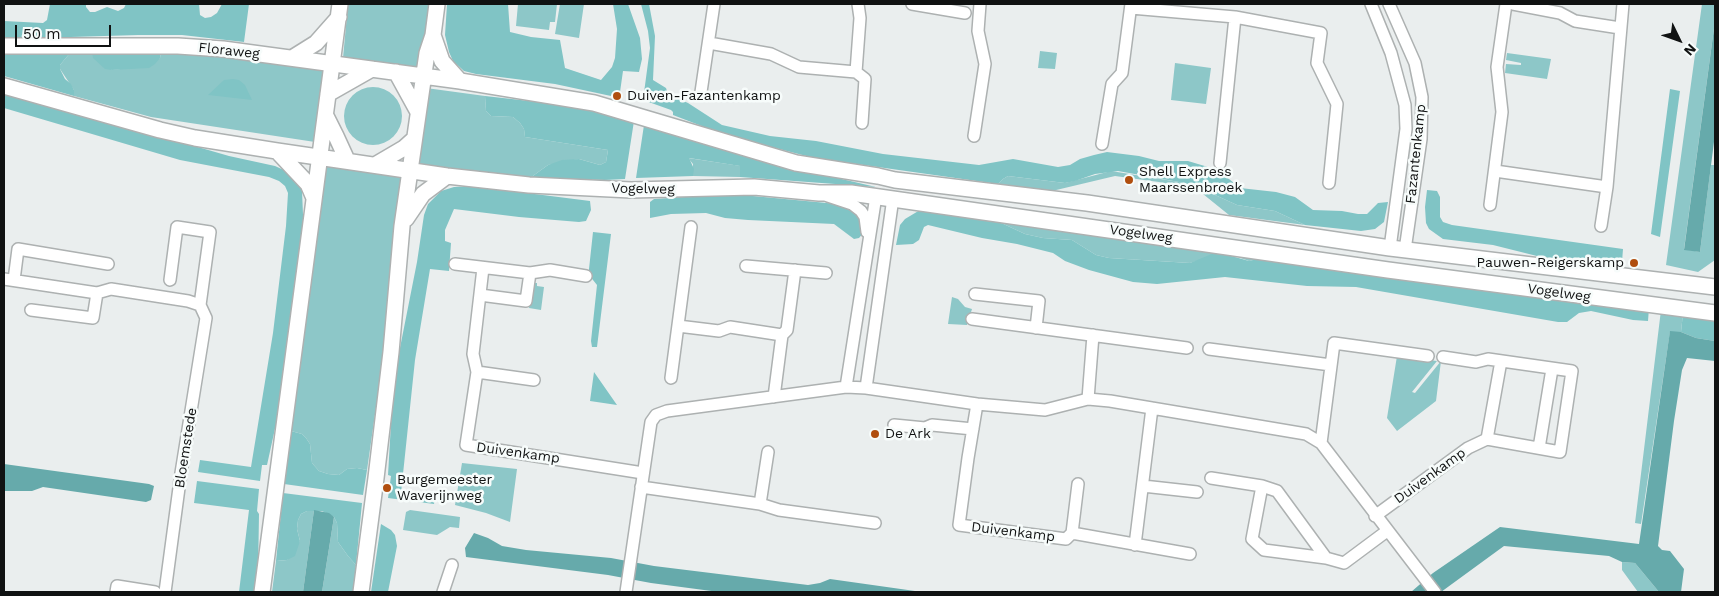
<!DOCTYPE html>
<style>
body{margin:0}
#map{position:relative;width:1719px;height:596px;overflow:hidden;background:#eaeeee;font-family:"Work Sans",sans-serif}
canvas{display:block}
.frame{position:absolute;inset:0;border:5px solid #101212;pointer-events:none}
.north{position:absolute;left:1654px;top:15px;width:50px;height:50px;-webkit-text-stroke:4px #f7fcfb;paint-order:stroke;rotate:132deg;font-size:14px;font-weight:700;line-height:20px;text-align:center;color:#101212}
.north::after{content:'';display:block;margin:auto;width:18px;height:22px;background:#101212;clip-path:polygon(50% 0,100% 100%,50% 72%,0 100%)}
.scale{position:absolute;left:15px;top:25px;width:96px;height:22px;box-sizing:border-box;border:2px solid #101212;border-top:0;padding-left:6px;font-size:15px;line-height:18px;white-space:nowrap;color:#101212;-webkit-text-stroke:4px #f7fcfb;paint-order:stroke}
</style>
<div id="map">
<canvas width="1719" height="596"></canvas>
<div class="frame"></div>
<div class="north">N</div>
<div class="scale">50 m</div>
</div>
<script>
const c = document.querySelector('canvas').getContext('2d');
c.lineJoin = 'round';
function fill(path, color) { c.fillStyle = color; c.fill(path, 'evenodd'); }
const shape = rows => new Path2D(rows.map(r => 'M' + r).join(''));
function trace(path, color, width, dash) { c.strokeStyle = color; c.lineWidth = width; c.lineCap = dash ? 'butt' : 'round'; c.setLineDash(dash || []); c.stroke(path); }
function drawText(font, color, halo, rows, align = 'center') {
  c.font = font + ' "Work Sans",sans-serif'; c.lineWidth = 5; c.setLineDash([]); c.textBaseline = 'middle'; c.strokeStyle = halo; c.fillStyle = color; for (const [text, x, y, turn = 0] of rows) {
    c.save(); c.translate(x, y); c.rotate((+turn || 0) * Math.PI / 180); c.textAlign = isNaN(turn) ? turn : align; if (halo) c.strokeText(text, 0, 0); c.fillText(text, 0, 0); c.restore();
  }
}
const green = shape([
 [348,4,430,4,421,69,343,58],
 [518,4,557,4,555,22,550,22,549,30,516,26],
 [560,4,584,4,579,38,555,34],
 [1702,4,1715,4,1715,21,1684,249,1700,252,1711,165,1715,165,1715,260,1698,272,1666,265],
 [1040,51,1057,53,1055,69,1038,68],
 [92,52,112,70,129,68,160,58,161,52,245,59,324,69,315,142,151,117,74,96,74,90,60,69,60,65,70,53],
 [1507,53,1551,59,1547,79,1505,73,1506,64,1521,65,1521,63,1506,60],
 [1175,63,1211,68,1206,104,1171,100],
 '344 116a29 29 0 1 1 58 0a29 29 0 1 1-58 0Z',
 [426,88,485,96,486,111,491,116,513,117,520,123,524,129,525,137,608,150,606,162,600,165,579,159,548,165,530,178,416,164],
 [688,158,741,166,740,177,693,176,693,164],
 [326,164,402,175,393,240,383,359,367,470,357,468,347,469,339,475,328,474,319,471,312,463,310,444,306,438,302,434,291,431],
 [1111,171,1179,182,1202,189,1237,205,1275,211,1305,225,1229,215,1203,194,1159,182,1115,176,1052,191,998,184,1003,179,1008,176,1065,183],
 [997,221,1261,258,1249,261,1235,256,1200,260,1190,263,1109,258,1096,255,1072,240,1043,238,1025,234],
 [533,283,537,283,537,286,544,287,541,310,529,308],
 [952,297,958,299,965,307,972,309,967,325,948,324],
 [1661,310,1683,313,1681,332,1670,332,1641,524,1635,523],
 [1397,356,1437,361,1412,392,1415,393,1441,361,1436,401,1397,431,1387,418],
 [462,463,517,469,510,522,486,513,455,505],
 [314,510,303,592,272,592,276,561,287,560,300,541,297,529,298,520,301,514,307,511],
 [410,510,460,517,459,528,450,527,437,535,403,530,406,512],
 [334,517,337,523,338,542,348,556,356,565,353,592,322,592],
 [1622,562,1635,563,1659,592,1638,592,1622,570]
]);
const forest = shape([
 [50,4,86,4,86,7,90,12,95,12,107,7,118,11,124,8,126,4,199,4,200,15,205,18,211,17,217,13,222,4,249,4,244,42,182,35,138,35,4,39,4,21,43,23,47,20],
 [447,4,508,4,510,32,531,37,560,40,565,68,601,80,612,67,615,58,617,29,613,4,628,4,640,38,642,59,639,72,623,71,620,92,611,96,555,84,476,74,464,71,453,61,449,52,445,35],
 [641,4,649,4,655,36,653,80,666,88,668,94,688,103,722,125,770,136,816,141,883,154,979,165,1013,159,1058,167,1070,165,1080,159,1094,155,1107,152,1139,156,1159,161,1188,161,1218,170,1240,188,1276,192,1295,197,1313,210,1342,211,1358,214,1367,214,1378,203,1388,202,1384,222,1375,229,1361,231,1305,225,1275,211,1237,205,1202,189,1179,182,1118,171,1095,174,1075,181,1065,183,1008,176,1003,179,998,184,814,158,725,135,673,115,673,112,671,110,643,100,650,48,648,31],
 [92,52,161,52,160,58,155,64,149,68,112,70,105,69,93,58],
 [70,53,60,65,60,69,65,79,71,84,74,90,74,96,4,76,4,55],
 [233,79,239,80,245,85,252,100,208,95,224,80],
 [1670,89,1680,91,1660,237,1651,234],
 [4,91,229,156,275,166,286,171,295,179,302,191,304,238,280,406,267,465,262,465,260,481,198,472,200,460,251,467,273,333,286,226,288,193,285,186,279,181,269,177,180,160,4,108],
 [485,96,574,106,634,121,625,179,605,180,530,178,548,165,562,160,579,159,600,165,606,162,608,150,525,137,524,129,520,123,513,117,491,116,486,111],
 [644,125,719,149,773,163,876,187,740,177,740,166,689,158,694,169,693,176,636,178],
 [472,186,590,201,591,210,586,221,579,222,519,217,454,209,445,230,445,241,451,243,449,271,430,269,415,360,401,493,435,498,434,504,388,498,391,476,388,475,392,406,397,363,417,262,424,215,428,204,441,191,454,187],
 [1427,190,1437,191,1440,197,1440,217,1443,222,1452,225,1623,249,1622,262,1584,262,1565,260,1537,256,1493,245,1443,239,1429,229,1426,223,1425,207],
 [732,194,848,205,860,215,865,231,859,238,854,239,834,224,748,220,725,218,706,213,671,214,650,218,650,202,654,199],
 [920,210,997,221,1025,234,1043,238,1072,240,1096,255,1109,258,1190,263,1214,253,1221,253,1249,261,1261,258,1649,308,1648,321,1633,320,1591,311,1579,313,1567,322,1558,322,1356,287,1307,286,1225,277,1157,284,1133,282,1089,270,1065,261,1053,253,1017,244,982,238,928,225,924,227,919,240,913,244,896,245,900,225,905,219],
 [593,232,611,234,597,347,592,347,591,341,597,285,589,275,589,269],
 [1683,313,1715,318,1715,341,1696,338,1681,332],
 [594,372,617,405,590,401],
 [291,431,302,434,306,438,310,444,312,463,319,471,328,474,339,475,347,469,357,468,367,470,363,495,284,484],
 [197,481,259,489,257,511,259,514,258,575,256,592,239,592,249,510,194,503],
 [283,493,362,503,356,565,348,556,338,542,337,523,334,517,322,511,307,511,301,514,298,520,297,529,300,541,295,556,287,560,276,561],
 [381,524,391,530,395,535,397,546,388,592,371,592]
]);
const water = shape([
 [1715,21,1715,134,1700,252,1684,250],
 [1670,331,1681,332,1696,338,1715,341,1715,361,1687,358,1682,370,1674,421,1658,546,1662,550,1670,551,1684,569,1681,592,1659,592,1635,563,1622,562,1609,556,1504,546,1441,592,1411,592,1433,573,1500,527,1639,544],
 [4,464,149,484,154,486,151,500,146,502,43,487,32,491,4,491],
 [314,510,329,513,334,517,322,592,303,592],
 [474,533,488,538,502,546,526,550,611,558,654,566,808,585,820,583,830,579,922,592,719,592,651,583,608,575,466,557,465,548]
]);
const street = shape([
 [912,4,965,13],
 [1371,4,1391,53,1405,105,1406,129,1390,248],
 [1389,4,1415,63,1422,97,1421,139,1405,250],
 [1513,4,1560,13,1575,21,1620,28],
 [1131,8,1235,17,1321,33,1317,63,1337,104,1329,183],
 [709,43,771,54,799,67,856,72,865,79,862,123],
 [856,72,860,18,858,4],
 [701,92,714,4],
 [974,136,985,64,978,31,980,4],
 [1102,144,1112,84,1122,73,1131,4],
 [1220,163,1235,17],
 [1495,171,1607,187],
 [828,196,852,204,861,211,865,217,867,232],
 [1490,205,1502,112,1497,67,1506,4],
 [1601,226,1607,187,1623,4],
 [455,264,530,273,550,270,586,276],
 [746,266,826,273],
 [483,268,473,354,477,372,466,445,643,473],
 [4,279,97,293,111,289,188,301,200,305,206,318,181,473,165,592],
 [14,280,18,249,108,264],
 [170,280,177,227,210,232,200,305],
 [975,294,1039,301,1036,328],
 [480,295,526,301,530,273],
 [31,310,93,318,97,293],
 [972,319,1187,348],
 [678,326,719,331,730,327,782,335],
 [1209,349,1331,365],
 [477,372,534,380],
 [671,378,691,227],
 [846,387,876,196],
 [866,388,893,198],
 [774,397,782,335,787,330,795,270],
 [1088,399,1093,335],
 [977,404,968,458,959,525,1066,539,1072,533,1190,554],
 [894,425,925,428,932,425,973,429],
 [1487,439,1501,361],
 [1321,443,1334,343,1428,356],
 [1539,448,1552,369],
 [1211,478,1262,486,1277,491,1326,558],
 [1143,486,1197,492],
 [1262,486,1252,539,1264,550,1326,558,1344,563,1387,531],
 [641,487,760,504,779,510,875,523],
 [760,504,768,452],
 [1375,516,1468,448,1487,439,1560,452,1572,371,1488,359,1476,362,1443,357],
 [1072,533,1078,484],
 [1135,545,1152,408],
 [116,592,117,586,155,592],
 [443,592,452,565],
 [626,592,651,422,656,415,667,411,846,387,866,388,977,404,1045,410,1088,399,1110,401,1306,434,1321,443,1435,592]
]);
const secondary = shape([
 [433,35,442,61,460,81],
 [4,46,178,46,223,49,460,81,594,103,796,163,878,176,895,180,1087,203,1390,248,1715,287],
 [292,58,316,43,339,17],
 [396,72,418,112],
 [4,86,160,130,195,138,277,151,447,176,529,185,631,190,754,187,819,193,851,193,1388,270,1715,313],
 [328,94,372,69],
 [326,116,336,136,347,160],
 [277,151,308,184,314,198],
 [375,165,404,148,414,139],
 [406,219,423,194,447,176],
 [262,592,340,4],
 [361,592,376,478,391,352,402,226,427,53,433,35,437,4]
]);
const markers = [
 [617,96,5,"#b04e0f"],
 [1129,180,5,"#b04e0f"],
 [1634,263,5,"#b04e0f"],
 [875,434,5,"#b04e0f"],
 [387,488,5,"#b04e0f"]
];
const streetNames = [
 ["Floraweg",229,51,6],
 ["Fazantenkamp",1416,154,-84],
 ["Vogelweg",643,189,1],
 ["Vogelweg",1141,234,8],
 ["Vogelweg",1559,293,8],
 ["Bloemstede",186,448,-81],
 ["Duivenkamp",518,453,8],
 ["Duivenkamp",1430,476,-36],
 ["Duivenkamp",1013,532,7]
];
const poiNames = [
 ["Duiven-Fazantenkamp",627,96],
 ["Shell Express",1139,172],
 ["Maarssenbroek",1139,188],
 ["Pauwen-Reigerskamp",1624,263,"right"],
 ["De Ark",885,434],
 ["Burgemeester",397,480],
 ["Waverijnweg",397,496]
];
fill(green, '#8dc7c8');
fill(forest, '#80c4c5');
fill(water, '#66aaab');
trace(street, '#adb1b1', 14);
trace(secondary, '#adb1b1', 18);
trace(street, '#fff', 11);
trace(secondary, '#fff', 15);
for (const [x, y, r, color] of markers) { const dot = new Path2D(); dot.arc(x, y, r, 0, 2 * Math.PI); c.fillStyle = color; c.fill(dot); trace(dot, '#f7fcfb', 2); }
drawText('14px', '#101212', '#f7fcfb', streetNames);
drawText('14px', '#101212', '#f7fcfb', poiNames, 'left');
</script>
